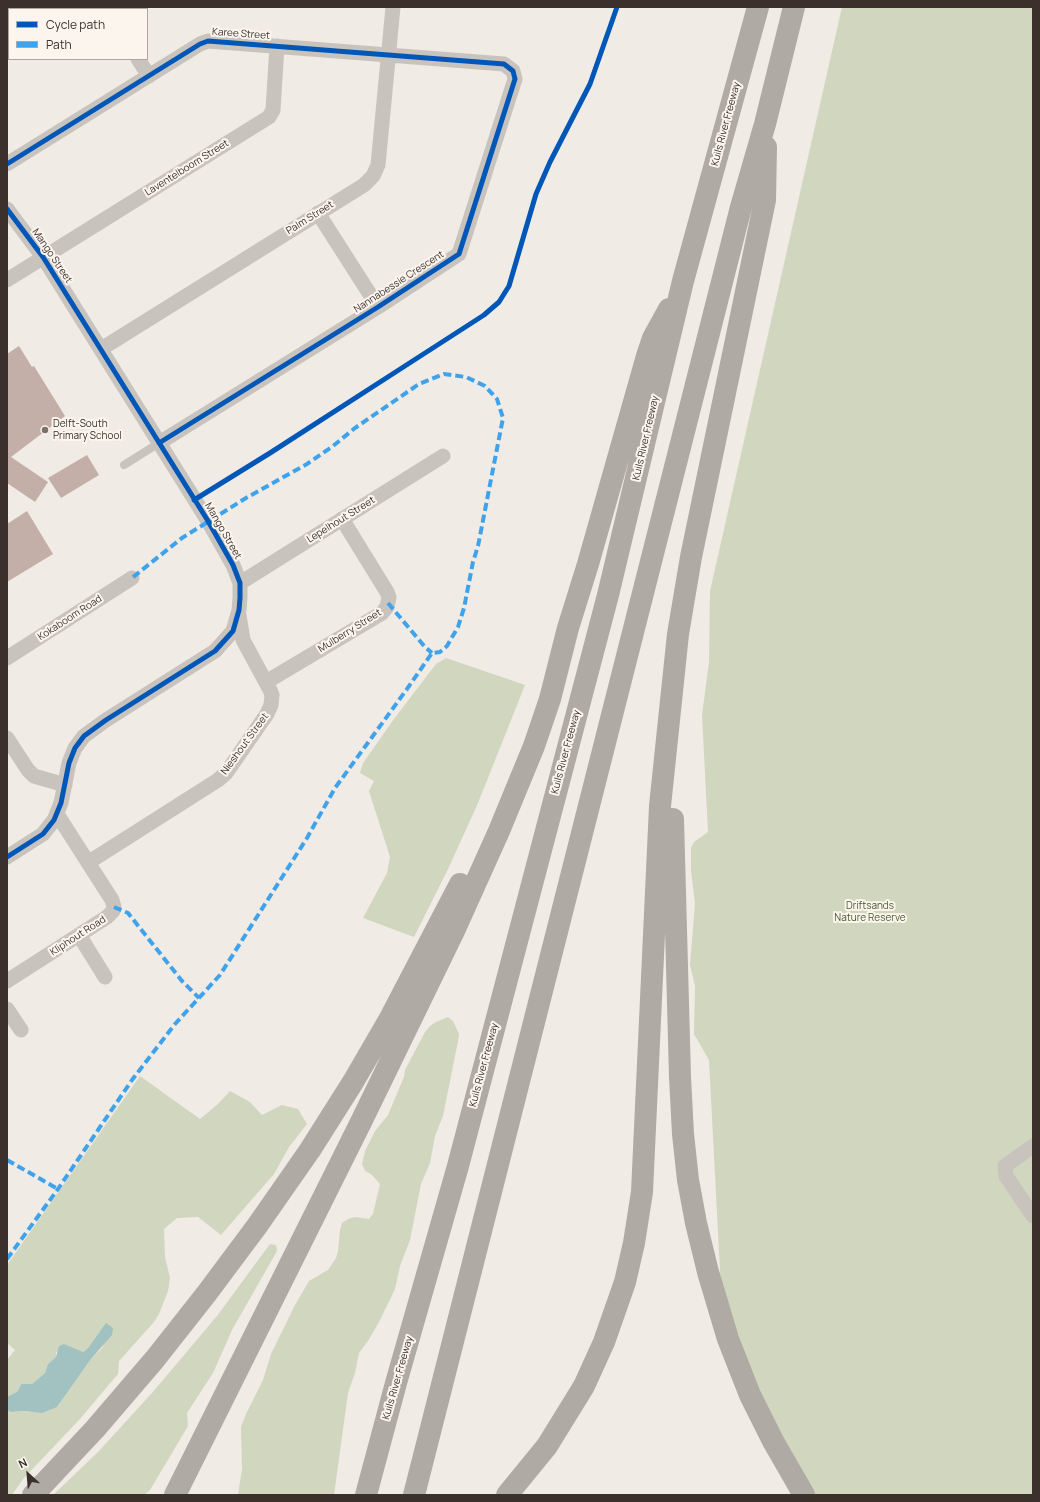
<!DOCTYPE html>
<style>
body{margin:0}
#map{position:relative;width:1040px;height:1502px;overflow:hidden;background:#f0ebe5;font-family:Manrope,sans-serif}
canvas{display:block}
.frame{position:absolute;inset:0;border:8px solid #3b302b;pointer-events:none}
.legend{position:absolute;left:8px;top:8px;width:140px;height:52px;box-sizing:border-box;background:#fbf5ee;border:1px solid #aea6a0;margin:0;padding:5px 7px;list-style:none;font-size:12px;color:#3b302b}
.legend li{display:flex;align-items:center;gap:8px;height:20px}
.legend b{width:20px;border:1px solid #aea6a0}
.north{position:absolute;left:8px;top:1454px;width:40px;height:40px;-webkit-text-stroke:3px #fbf5ee;paint-order:stroke;rotate:334deg;font-size:11px;font-weight:700;line-height:16px;text-align:center;color:#3b302b}
.north::after{content:'';display:block;margin:auto;width:14px;height:18px;background:#3b302b;clip-path:polygon(50% 0,100% 100%,50% 72%,0 100%)}
</style>
<div id="map">
<canvas width="1040" height="1502"></canvas>
<div class="frame"></div>
<ul class="legend">
<li><b style="height:5px;background:#0057b8"></b>Cycle path</li>
<li><b style="height:5px;background:#3fa3eb"></b>Path</li>
</ul>
<div class="north">N</div>
</div>
<script>
const c = document.querySelector('canvas').getContext('2d');
c.lineJoin = 'round';
function fill(path, color) { c.fillStyle = color; c.fill(path, 'evenodd'); }
const shape = rows => new Path2D(rows.map(r => 'M' + r).join(''));
function trace(path, color, width, dash) { c.strokeStyle = color; c.lineWidth = width; c.lineCap = dash ? 'butt' : 'round'; c.setLineDash(dash || []); c.stroke(path); }
function drawText(font, color, halo, rows, align = 'center') {
  c.font = font + ' Manrope,sans-serif'; c.lineWidth = 4; c.setLineDash([]); c.textBaseline = 'middle'; c.strokeStyle = halo; c.fillStyle = color; for (const [text, x, y, turn = 0] of rows) {
    c.save(); c.translate(x, y); c.rotate((+turn || 0) * Math.PI / 180); c.textAlign = isNaN(turn) ? turn : align; if (halo) c.strokeText(text, 0, 0); c.fillText(text, 0, 0); c.restore();
  }
}
const green = shape([
 [842,7,1033,7,1033,1495,808,1495,724,1347,709,1060,694,1034,695,986,690,965,695,903,691,871,691,848,694,842,708,832,702,715,709,662,710,591],
 [446,658,525,685,478,803,449,867,414,937,363,918,387,873,390,857,369,791,374,781,360,773,363,763,394,719,436,664],
 [448,1017,453,1021,459,1034,458,1041,443,1116,435,1136,430,1163,421,1184,410,1240,400,1266,395,1289,379,1322,368,1341,359,1353,355,1373,348,1393,334,1495,238,1495,242,1469,241,1427,246,1414,263,1380,271,1354,295,1305,309,1281,328,1270,336,1258,338,1251,340,1230,342,1223,348,1219,355,1217,369,1219,373,1214,380,1184,371,1174,365,1171,362,1164,365,1151,375,1131,388,1115,404,1077,405,1070,425,1032,430,1026,436,1022],
 [140,1076,200,1119,218,1104,230,1091,250,1102,262,1115,282,1105,298,1109,307,1124,289,1147,274,1174,221,1235,198,1217,177,1218,164,1229,165,1257,170,1278,168,1291,159,1314,154,1322,119,1361,118,1374,79,1420,23,1479,12,1495,7,1495,7,1410,12,1412,24,1411,30,1412,57,1407,91,1359,103,1347,106,1324,88,1348,83,1352,56,1352,56,1357,48,1364,45,1373,32,1384,21,1384,18,1391,7,1397,7,1360,15,1350,7,1343,7,1265],
 [270,1244,276,1245,277,1251,232,1330,213,1373,187,1413,188,1426,150,1490,144,1495,53,1495,98,1452,152,1393,217,1316]
]);
const water = shape([
 [106,1323,113,1328,112,1335,91,1359,57,1407,42,1413,24,1411,11,1412,7,1410,7,1397,18,1391,21,1384,32,1384,45,1373,48,1364,56,1357,59,1346,64,1344,83,1352,88,1348]
]);
const building = shape([
 [19,346,32,367,34,366,65,416,11,457,48,482,35,502,7,483,7,354],
 [87,455,99,475,61,498,48,478],
 [27,511,53,554,7,582,7,524]
]);
const service = shape([
 [124,465,159,443]
]);
const minor = shape([
 [7,40,9,39],
 [138,59,149,76],
 [7,164,200,44,208,41,504,64,513,71,515,79,459,254,378,307,159,443],
 [7,209,43,257,208,521,233,565,240,583,240,598,239,610,233,631,215,651,106,720,84,736,75,748,69,763,61,803,54,820,43,834,7,857],
 [318,213,378,307],
 [7,280,269,117,273,110,277,46],
 [101,349,364,185,373,176,378,165,393,7],
 [240,583,443,456],
 [7,658,132,578],
 [266,682,382,613,387,607,389,597,387,592,342,519],
 [7,738,28,770,34,776,65,785],
 [89,862,218,780,226,773,267,714,271,705,272,695,270,690,243,640,239,615],
 [79,935,105,977],
 [7,981,107,917,113,911,114,907,112,900,57,814],
 [7,1009,21,1030],
 [1033,1146,1005,1166,1006,1176,1033,1216]
]);
const motorway = shape([
 [673,819,680,1077,683,1134,688,1180,696,1223,708,1272,728,1339,750,1395,773,1441,804,1495],
 [33,1495,95,1429,155,1359,207,1293,257,1226,310,1150,353,1082,389,1020,460,884],
 [175,1495,361,1122,454,931,499,831,534,746,550,699,568,628,588,564,647,356,653,338,669,309],
 [366,1495,396,1383,458,1166,608,595,683,281,758,7],
 [414,1495,741,207,765,124,794,7],
 [507,1495,547,1446,584,1386,604,1342,625,1282,634,1243,642,1192,660,806,678,634,691,557,765,200,766,147]
]);
const quiet = shape([
 [388,603,425,647,432,653],
 [114,907,128,913,182,981,199,998],
 [7,1160,58,1189],
 [7,1259,58,1189,132,1080,175,1024,220,975,307,838,335,788,407,689,432,653,440,652,447,646,458,627,464,608,473,562,478,546,503,418,497,399,485,386,466,377,444,374,419,384,355,428,333,446,307,464,246,498,182,538,132,578]
]);
const cycleway = shape([
 [7,164,200,44,208,41,504,64,513,71,515,79,459,254,378,307,159,443],
 [7,209,43,257,208,521,233,565,240,583,240,598,239,610,233,631,215,651,106,720,84,736,75,748,69,763,61,803,54,820,43,834,7,857],
 [194,500,270,453,408,364,484,315,499,302,509,286,536,194,550,162,590,84,617,7]
]);
const markers = [
 [45,430,4,"#7a716c"]
];
const streetNames = [
 ["Karee Street",241,34,4],
 ["Kuils River Freeway",726,124,-75],
 ["Laventelboom Street",187,168,-32],
 ["Palm Street",310,218,-32],
 ["Mango Street",52,256,56],
 ["Nannabessie Crescent",399,282,-33],
 ["Kuils River Freeway",646,438,-77],
 ["Lepelhout Street",341,520,-32],
 ["Mango Street",223,531,60],
 ["Kokaboom Road",70,618,-33],
 ["Mulberry Street",350,631,-32],
 ["Nieshout Street",245,744,-54],
 ["Kuils River Freeway",566,752,-75],
 ["Kliphout Road",78,936,-33],
 ["Kuils River Freeway",484,1065,-75],
 ["Kuils River Freeway",398,1378,-74]
];
const poiNames = [
 ["Delft-South",53,424],
 ["Primary School",53,436]
];
const parkNames = [
 ["Driftsands",870,906],
 ["Nature Reserve",870,918]
];
fill(green, '#d1d6bf');
fill(water, '#a1c2c1');
fill(building, '#c3afa7');
trace(service, '#c9c3be', 8);
trace(minor, '#c9c3be', 15);
trace(motorway, '#afaaa4', 22);
trace(quiet, '#3fa3eb', 4, [8, 4]);
trace(cycleway, '#0057b8', 5);
for (const [x, y, r, color] of markers) { const dot = new Path2D(); dot.arc(x, y, r, 0, 2 * Math.PI); c.fillStyle = color; c.fill(dot); trace(dot, '#fbf5ee', 1.5); }
drawText('10px', '#3b302b', '#fbf5ee', streetNames);
drawText('10px', '#3b302b', '#fbf5ee', poiNames, 'left');
drawText('10px', '#4a5a2e', '#fbf5ee', parkNames);
</script>
